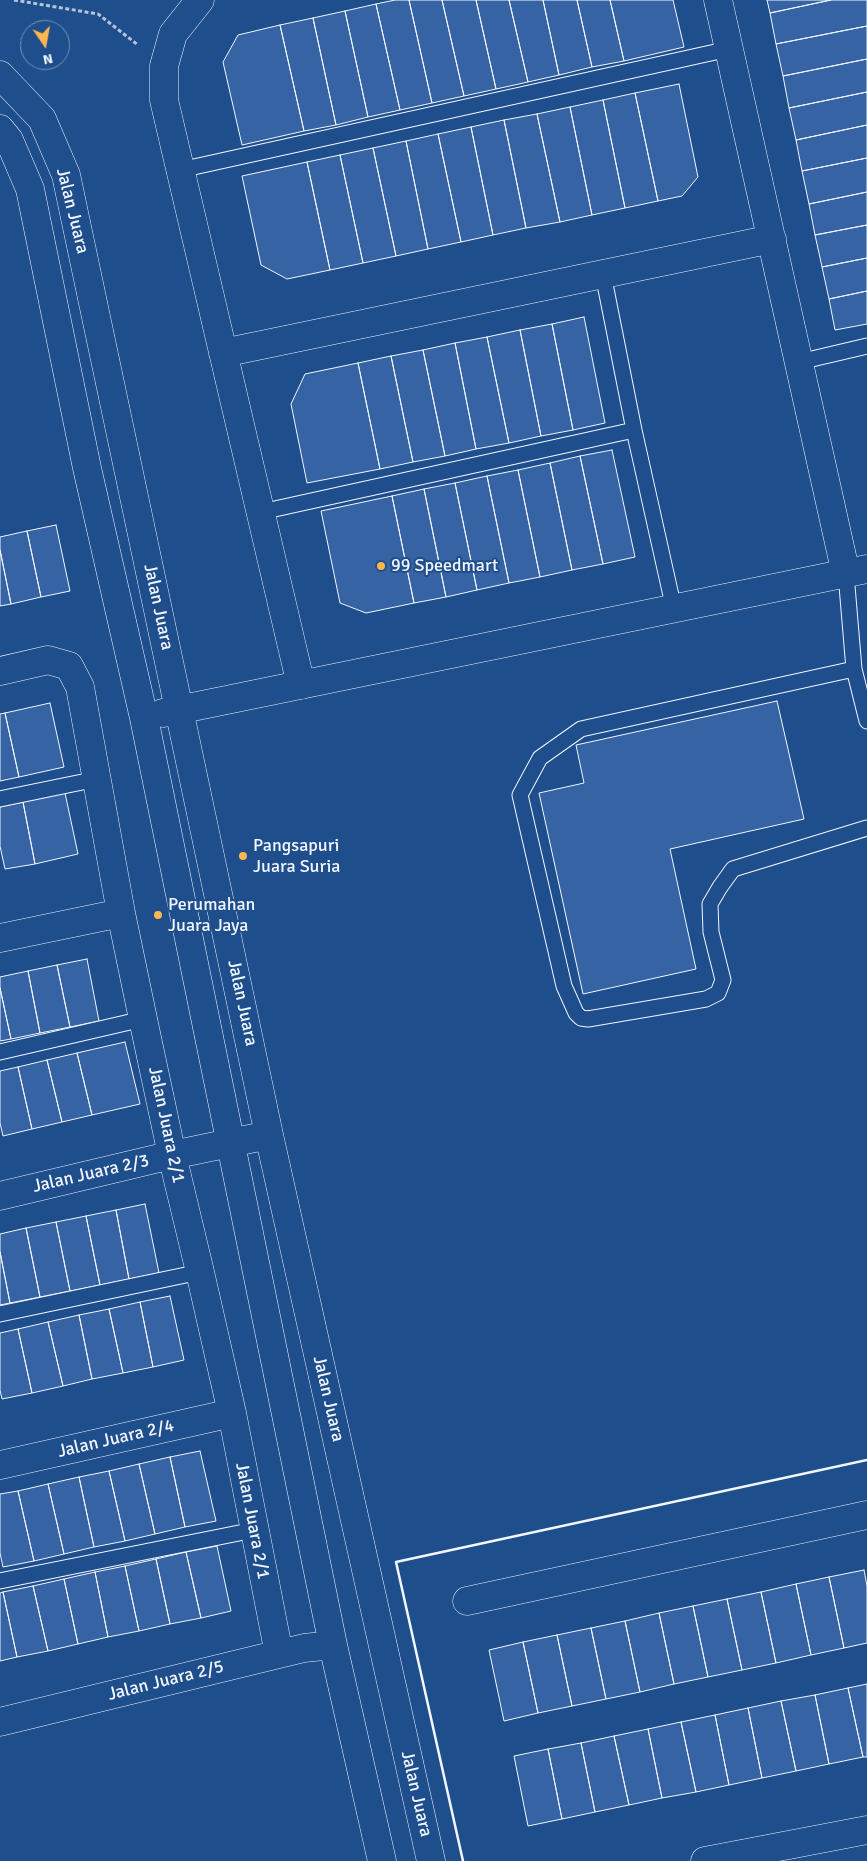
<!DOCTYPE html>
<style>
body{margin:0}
#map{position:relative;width:867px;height:1861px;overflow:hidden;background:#1f4e8c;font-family:Signika,sans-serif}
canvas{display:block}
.north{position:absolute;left:20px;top:20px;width:50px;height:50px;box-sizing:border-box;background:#1f4e8c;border:1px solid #7391ba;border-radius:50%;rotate:168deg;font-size:14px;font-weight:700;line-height:20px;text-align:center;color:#f2f6ff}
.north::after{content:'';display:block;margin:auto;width:18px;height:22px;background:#ffb74d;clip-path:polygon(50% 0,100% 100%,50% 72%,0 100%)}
</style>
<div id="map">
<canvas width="867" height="1861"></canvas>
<div class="north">N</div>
</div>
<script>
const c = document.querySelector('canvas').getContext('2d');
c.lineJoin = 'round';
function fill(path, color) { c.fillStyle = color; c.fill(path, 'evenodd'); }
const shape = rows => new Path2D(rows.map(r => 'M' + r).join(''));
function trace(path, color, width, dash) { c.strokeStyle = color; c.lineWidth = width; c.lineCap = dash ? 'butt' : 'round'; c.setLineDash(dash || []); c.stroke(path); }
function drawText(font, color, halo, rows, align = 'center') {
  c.font = font + ' Signika,sans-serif'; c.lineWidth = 4; c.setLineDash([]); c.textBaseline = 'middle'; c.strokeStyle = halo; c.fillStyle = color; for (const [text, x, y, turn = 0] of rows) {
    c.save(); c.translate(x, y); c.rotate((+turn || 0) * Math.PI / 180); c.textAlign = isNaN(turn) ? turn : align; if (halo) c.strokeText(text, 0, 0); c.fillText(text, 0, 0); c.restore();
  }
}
const building = shape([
 [395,0,409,0,432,103,400,110,376,4,395,0],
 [409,0,442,0,464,96,432,103,409,0],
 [442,0,476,0,496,89,464,96,442,0],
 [476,0,509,0,528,82,496,89,476,0],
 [509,0,543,0,559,75,528,82,509,0],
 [543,0,577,0,592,67,559,75,543,0],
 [577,0,610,0,624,61,592,67,577,0],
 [610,0,673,0,684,47,624,61,610,0],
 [767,0,831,0,770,13,767,0],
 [831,0,867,0,867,26,776,44,770,13,831,0],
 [376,4,400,110,368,117,345,11,376,4],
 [345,11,368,117,336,125,313,18,345,11],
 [313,18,336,125,304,131,280,25,313,18],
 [280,25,304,131,242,145,223,62,238,35,280,25],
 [867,26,867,59,783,76,776,44,867,26],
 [867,59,867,92,789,108,783,76,867,59],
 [679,84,698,177,682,196,658,201,635,93,679,84],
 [867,92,867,125,796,140,789,108,867,92],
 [635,93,658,201,625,208,603,100,635,93],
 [603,100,625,208,592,215,570,107,603,100],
 [570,107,592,215,560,222,537,114,570,107],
 [537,114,560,222,526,228,504,120,537,114],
 [504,120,526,228,493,235,471,127,504,120],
 [867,125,867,158,802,171,796,140,867,125],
 [471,127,493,235,461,242,438,134,471,127],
 [438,134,461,242,428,249,406,141,438,134],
 [406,141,428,249,396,256,373,148,406,141],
 [373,148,396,256,363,263,340,155,373,148],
 [340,155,363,263,330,270,307,162,340,155],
 [867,158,867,192,809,204,802,171,867,158],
 [307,162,330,270,287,279,261,265,242,176,307,162],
 [867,192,867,225,815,235,809,204,867,192],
 [867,225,867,258,822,267,815,235,867,225],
 [867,258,867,291,829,299,822,267,867,258],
 [867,291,867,324,835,330,829,299,867,291],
 [584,317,605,423,573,430,552,324,584,317],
 [552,324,573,430,541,436,520,330,552,324],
 [520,330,541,436,509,443,487,337,520,330],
 [487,337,509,443,476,449,455,343,487,337],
 [455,343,476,449,445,456,423,350,455,343],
 [423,350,445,456,413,462,391,356,423,350],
 [391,356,413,462,380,469,358,363,391,356],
 [358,363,380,469,307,483,291,404,305,374,358,363],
 [612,450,635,557,603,564,580,456,612,450],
 [580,456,603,564,572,570,550,463,580,456],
 [550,463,572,570,540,577,518,470,550,463],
 [518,470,540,577,509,583,487,476,518,470],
 [487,476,509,583,477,590,455,483,487,476],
 [455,483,477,590,446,597,424,489,455,483],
 [424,489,446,597,414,603,392,496,424,489],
 [392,496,414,603,366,613,340,603,321,511,392,496],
 [56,525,70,591,41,597,27,531,56,525],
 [27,531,41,597,11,604,0,550,0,537,27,531],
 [0,550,11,604,0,606,0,550],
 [777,701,804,819,670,849,696,969,583,994,539,793,584,783,576,745,777,701],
 [50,703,64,767,19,777,5,713,50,703],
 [5,713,19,777,0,781,0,714,5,713],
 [65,793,78,854,35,864,23,802,65,793],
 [23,802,35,864,5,869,0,846,0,807,23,802],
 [87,959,99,1021,70,1027,57,965,87,959],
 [57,965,70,1027,40,1033,28,971,57,965],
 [28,971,40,1033,11,1039,0,988,0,977,28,971],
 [0,988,11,1039,0,1041,0,988],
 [125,1042,140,1104,92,1115,77,1053,125,1042],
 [77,1053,92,1115,62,1122,47,1060,77,1053],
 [47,1060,62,1122,32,1129,18,1067,47,1060],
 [18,1067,32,1129,3,1136,0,1123,0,1071,18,1067],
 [145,1204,159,1273,129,1279,116,1210,145,1204],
 [116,1210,129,1279,100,1285,86,1216,116,1210],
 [86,1216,100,1285,70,1291,56,1222,86,1216],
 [56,1222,70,1291,40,1297,26,1228,56,1222],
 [26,1228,40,1297,10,1303,0,1252,0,1234,26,1228],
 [0,1252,10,1303,0,1305,0,1252],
 [170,1296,184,1360,153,1367,140,1302,170,1296],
 [140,1302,153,1367,123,1373,109,1309,140,1302],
 [109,1309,123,1373,92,1379,79,1315,109,1309],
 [79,1315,92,1379,63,1386,48,1322,79,1315],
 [48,1322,63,1386,32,1393,18,1329,48,1322],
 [18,1329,32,1393,2,1399,0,1390,0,1333,18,1329],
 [200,1451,216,1521,185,1527,170,1457,200,1451],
 [170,1457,185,1527,155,1534,139,1464,170,1457],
 [139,1464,155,1534,125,1541,109,1471,139,1464],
 [109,1471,125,1541,94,1547,79,1477,109,1471],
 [79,1477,94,1547,64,1554,48,1484,79,1477],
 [48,1484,64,1554,34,1561,18,1491,48,1484],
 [18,1491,34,1561,3,1567,0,1553,0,1494,18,1491],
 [217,1546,231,1611,201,1618,186,1552,217,1546],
 [186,1552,201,1618,170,1624,156,1559,186,1552],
 [156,1559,170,1624,139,1631,125,1566,156,1559],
 [125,1566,139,1631,108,1637,95,1572,125,1566],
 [864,1570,867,1586,867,1643,844,1648,829,1577,864,1570],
 [95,1572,108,1637,78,1644,64,1579,95,1572],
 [829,1577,844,1648,811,1655,796,1584,829,1577],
 [64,1579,78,1644,48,1651,33,1586,64,1579],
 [796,1584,811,1655,776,1663,761,1592,796,1584],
 [33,1586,48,1651,17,1657,3,1592,33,1586],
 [3,1592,17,1657,0,1661,0,1593,3,1592],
 [761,1592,776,1663,742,1670,727,1599,761,1592],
 [727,1599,742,1670,708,1677,693,1606,727,1599],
 [693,1606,708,1677,674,1684,659,1613,693,1606],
 [659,1613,674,1684,640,1692,625,1621,659,1613],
 [625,1621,640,1692,606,1699,591,1628,625,1621],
 [591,1628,606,1699,572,1706,557,1635,591,1628],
 [557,1635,572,1706,538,1713,523,1642,557,1635],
 [523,1642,538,1713,504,1721,489,1650,523,1642],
 [867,1684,867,1757,863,1757,848,1688,867,1684],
 [848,1688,863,1757,829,1764,815,1695,848,1688],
 [815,1695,829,1764,796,1771,781,1701,815,1695],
 [781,1701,796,1771,762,1778,748,1708,781,1701],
 [748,1708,762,1778,729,1785,715,1715,748,1708],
 [715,1715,729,1785,696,1792,681,1722,715,1715],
 [681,1722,696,1792,662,1798,648,1729,681,1722],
 [648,1729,662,1798,629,1805,614,1736,648,1729],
 [614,1736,629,1805,595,1812,581,1743,614,1736],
 [581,1743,595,1812,562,1819,548,1749,581,1743],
 [548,1749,562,1819,528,1826,514,1756,548,1749]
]);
const path = shape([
 [14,0,98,14,138,45]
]);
const service = shape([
 [180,170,729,49],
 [603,274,634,430],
 [799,362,867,346],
 [261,512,634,430,674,609],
 [846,574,854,669,867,721],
 [854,669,581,729,540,758,520,795,564,986,576,1013,581,1018,588,1019,706,999,718,993,723,980,711,932,710,904,720,887,733,869,867,828],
 [0,799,97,779],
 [0,1052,143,1019],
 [0,1314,200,1272],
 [0,1581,254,1530]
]);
const minor = shape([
 [200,0,173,34,164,66,164,100,301,685],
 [718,0,846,574],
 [0,75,42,119,66,175,269,1135,431,1861],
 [0,129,9,140,30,189,87,468,144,718,333,1645,382,1861],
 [223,353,772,239],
 [0,671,48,660,69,666,80,687,121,913,143,1019,172,1155,200,1272,232,1413,279,1654],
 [163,713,867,569],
 [0,938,121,913],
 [0,1196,172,1155,269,1135],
 [0,1465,232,1413],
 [467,1601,867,1515],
 [0,1722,304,1648,333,1645],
 [705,1861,867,1830]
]);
const wall = shape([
 [463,1861,396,1562,867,1460]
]);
const markers = [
 [381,566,5,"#ffb74d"],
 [243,856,5,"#ffb74d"],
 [158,915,5,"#ffb74d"]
];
const streetNames = [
 ["Jalan Juara",72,211,76],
 ["Jalan Juara",158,607,78],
 ["Jalan Juara",242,1003,78],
 ["Jalan Juara 2/1",166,1125,78],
 ["Jalan Juara 2/3",91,1174,-13],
 ["Jalan Juara",328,1399,77],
 ["Jalan Juara 2/4",116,1439,-13],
 ["Jalan Juara 2/1",252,1521,79],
 ["Jalan Juara 2/5",166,1681,-14],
 ["Jalan Juara",416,1794,77]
];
const poiNames = [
 ["99 Speedmart",391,566],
 ["Pangsapuri",253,846],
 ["Juara Suria",253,867],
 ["Perumahan",168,905],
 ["Juara Jaya",168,926]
];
fill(building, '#3563a3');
trace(building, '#f2f6ff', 1);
trace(service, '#f2f6ff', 17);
trace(minor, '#f2f6ff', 29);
trace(path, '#b3c4dc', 3, [4, 2.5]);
trace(service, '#1f4e8c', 15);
trace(minor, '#1f4e8c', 28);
trace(wall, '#f2f6ff', 2.5);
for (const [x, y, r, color] of markers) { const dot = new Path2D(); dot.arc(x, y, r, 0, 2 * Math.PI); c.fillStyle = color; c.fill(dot); trace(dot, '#1f4e8c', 2); }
drawText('18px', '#f2f6ff', '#1f4e8c', streetNames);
drawText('18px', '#f2f6ff', '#1f4e8c', poiNames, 'left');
</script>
